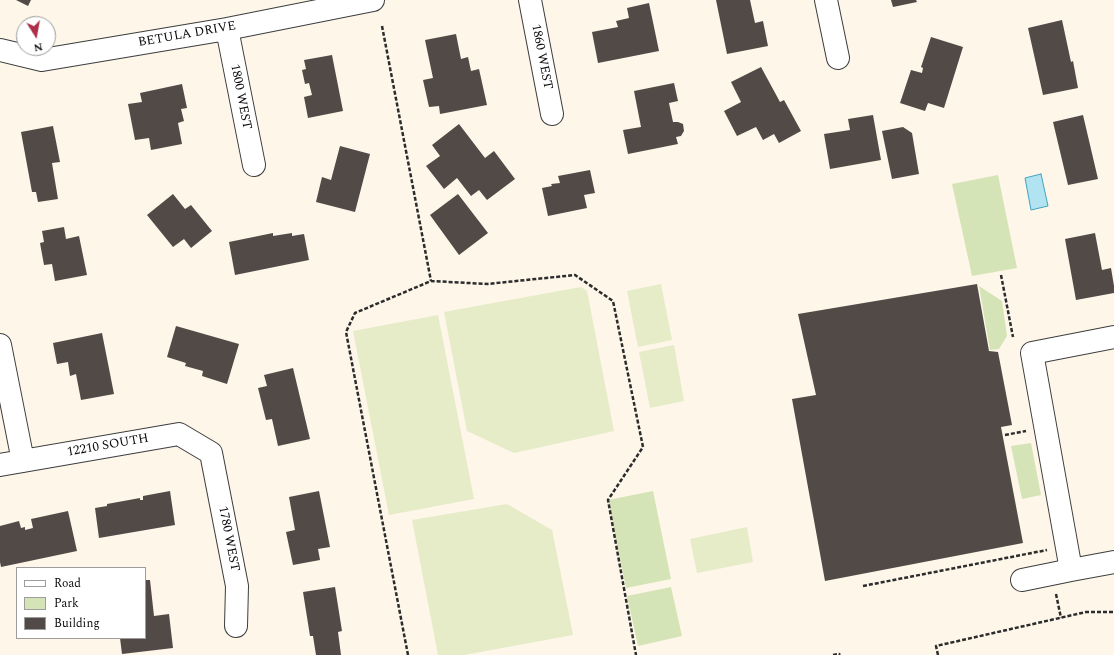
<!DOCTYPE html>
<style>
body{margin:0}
#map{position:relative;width:1114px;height:655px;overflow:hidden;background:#fdf6e9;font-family:Spectral,serif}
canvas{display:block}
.legend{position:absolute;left:16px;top:567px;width:130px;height:72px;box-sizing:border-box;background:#fff;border:1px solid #9d9d9d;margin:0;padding:5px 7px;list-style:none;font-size:12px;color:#0a0a0a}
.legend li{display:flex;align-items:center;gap:8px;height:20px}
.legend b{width:20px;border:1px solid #9d9d9d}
.north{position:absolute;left:16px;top:16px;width:40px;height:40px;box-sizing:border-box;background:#fff;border:1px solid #9d9d9d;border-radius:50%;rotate:169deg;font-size:11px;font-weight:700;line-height:16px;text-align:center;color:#0a0a0a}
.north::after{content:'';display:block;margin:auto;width:14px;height:18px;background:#ae2e49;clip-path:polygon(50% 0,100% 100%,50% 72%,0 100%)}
</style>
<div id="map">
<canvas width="1114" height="655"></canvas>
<ul class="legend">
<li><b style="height:5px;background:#fff"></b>Road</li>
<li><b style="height:11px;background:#d5e4b6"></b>Park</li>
<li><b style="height:11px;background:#524a47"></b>Building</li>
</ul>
<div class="north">N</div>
</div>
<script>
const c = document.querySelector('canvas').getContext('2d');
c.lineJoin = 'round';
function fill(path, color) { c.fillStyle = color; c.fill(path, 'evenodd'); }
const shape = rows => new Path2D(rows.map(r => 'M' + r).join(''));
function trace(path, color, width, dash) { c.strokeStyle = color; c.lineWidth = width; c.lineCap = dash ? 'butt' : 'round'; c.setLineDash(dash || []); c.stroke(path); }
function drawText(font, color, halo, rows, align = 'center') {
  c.font = font + ' Spectral,serif'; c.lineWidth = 4; c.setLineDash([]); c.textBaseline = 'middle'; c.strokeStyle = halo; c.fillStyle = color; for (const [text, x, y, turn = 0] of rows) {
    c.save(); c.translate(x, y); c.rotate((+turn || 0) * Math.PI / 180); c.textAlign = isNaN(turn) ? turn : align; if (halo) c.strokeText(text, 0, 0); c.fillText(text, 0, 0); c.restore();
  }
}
const green = shape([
 [998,175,1017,268,972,276,952,184],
 [979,286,1002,301,1007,336,999,349,990,350],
 [1031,443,1041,495,1022,499,1011,446],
 [653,491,671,579,626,588,608,500],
 [671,587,682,636,638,646,627,596]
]);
const pitch = shape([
 [661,284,672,340,638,347,627,291],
 [581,287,587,291,614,431,514,453,467,431,444,312],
 [438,315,474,499,389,515,353,331],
 [674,345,684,401,650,408,639,352],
 [507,504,552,530,573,635,464,655,438,655,412,520],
 [747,527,753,562,697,573,690,539]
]);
const water = shape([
 [1041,174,1048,206,1031,210,1025,178,1041,174]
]);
const building = shape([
 [16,0,31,0,28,6],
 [716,0,750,0,755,23,763,21,768,46,727,54],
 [891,0,916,0,917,2,893,7],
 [649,3,659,51,598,63,592,32,618,27,616,21,629,18,627,8],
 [1062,20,1071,62,1073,61,1078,88,1043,95,1028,28],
 [456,34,461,59,468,57,471,71,479,69,487,105,440,114,439,106,429,107,423,80,433,78,425,40],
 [931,37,963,47,944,108,928,103,925,111,900,103,911,70,922,73,923,68,921,67],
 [332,55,343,111,308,118,304,97,312,95,309,83,305,84,302,70,306,69,304,60],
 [761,67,780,102,784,100,801,131,779,143,774,134,763,140,756,127,737,136,724,111,741,102,731,82],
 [674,83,678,101,669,103,673,122,678,122,683,124,684,131,681,136,676,137,678,144,628,154,623,130,641,127,634,91],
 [182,84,187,108,181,109,184,121,178,123,182,144,151,150,149,138,135,140,128,104,142,102,140,93],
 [873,115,881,160,830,169,824,134,850,130,848,119],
 [1083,115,1098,179,1068,185,1053,122],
 [459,124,485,158,494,151,515,179,487,200,479,190,471,196,457,178,444,189,426,166,440,156,432,145],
 [53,126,60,162,52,163,58,199,38,202,36,192,32,192,21,132],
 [903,127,912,133,919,174,892,179,882,131],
 [340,146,370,154,355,212,316,202,322,177,331,180],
 [590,170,595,193,584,195,587,208,548,216,542,188,552,186,551,184,560,183,558,176],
 [173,194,185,209,191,205,212,231,191,248,184,239,173,247,147,215],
 [458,194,488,233,459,255,430,215],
 [64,227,66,239,79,236,87,275,55,281,52,264,44,265,40,243,44,242,42,231],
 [273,233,273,236,292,233,292,236,304,234,309,260,235,275,229,242],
 [1095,233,1102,270,1111,268,1114,286,1114,293,1076,300,1065,239],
 [977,284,989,351,998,352,1012,425,1001,427,1023,543,825,581,792,399,816,395,798,314],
 [176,326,239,344,227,384,202,376,203,371,185,366,186,363,167,357],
 [102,333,114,394,81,400,76,374,70,376,68,362,57,364,53,343],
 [293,368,310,439,278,446,272,419,266,420,258,388,267,386,264,375],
 [170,491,175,525,99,538,95,508,107,506,107,504,140,498,140,500,143,500,143,496],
 [319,491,330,547,318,549,320,560,293,565,286,532,295,530,289,497],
 [68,511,77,551,1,567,0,562,0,526,19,521,21,528,25,527,25,530,33,528,31,519],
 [145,580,150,580,154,616,169,614,173,648,122,654,120,638,145,638],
 [335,587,342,631,338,632,341,655,316,655,313,636,310,636,303,592]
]);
const path = shape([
 [382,26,431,281],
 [1001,275,1013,337],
 [1005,435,1026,431],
 [863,586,1047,550],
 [1056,594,1061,618],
 [408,655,346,332,355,313,431,281,487,284,575,275,613,301,643,447,608,500,636,655],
 [833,655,839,654,840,655],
 [938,655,936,646,1086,612,1114,612]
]);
const minor = shape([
 [530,0,552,114],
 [826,0,838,58],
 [227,29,254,165],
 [0,50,42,60,227,29,373,0],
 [1114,337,1032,353,1071,570,1114,562],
 [0,345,23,461],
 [0,465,179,434,211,453,237,586,236,626],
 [1022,580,1071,570]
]);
const streetNames = [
 ["BETULA DRIVE",187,35,-10],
 ["1860 WEST",541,57,79],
 ["1800 WEST",240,97,79],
 ["12210 SOUTH",108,446,-10],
 ["1780 WEST",228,539,79]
];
fill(green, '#d5e4b6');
fill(pitch, '#e5ecc7');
fill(water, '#b2e3f0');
trace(water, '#3fa3c1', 1);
fill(building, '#524a47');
trace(minor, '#3d3d3d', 24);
trace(path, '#2c2c2c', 2.5, [4, 2]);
trace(minor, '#fff', 22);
drawText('13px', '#0a0a0a', '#fff', streetNames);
</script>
